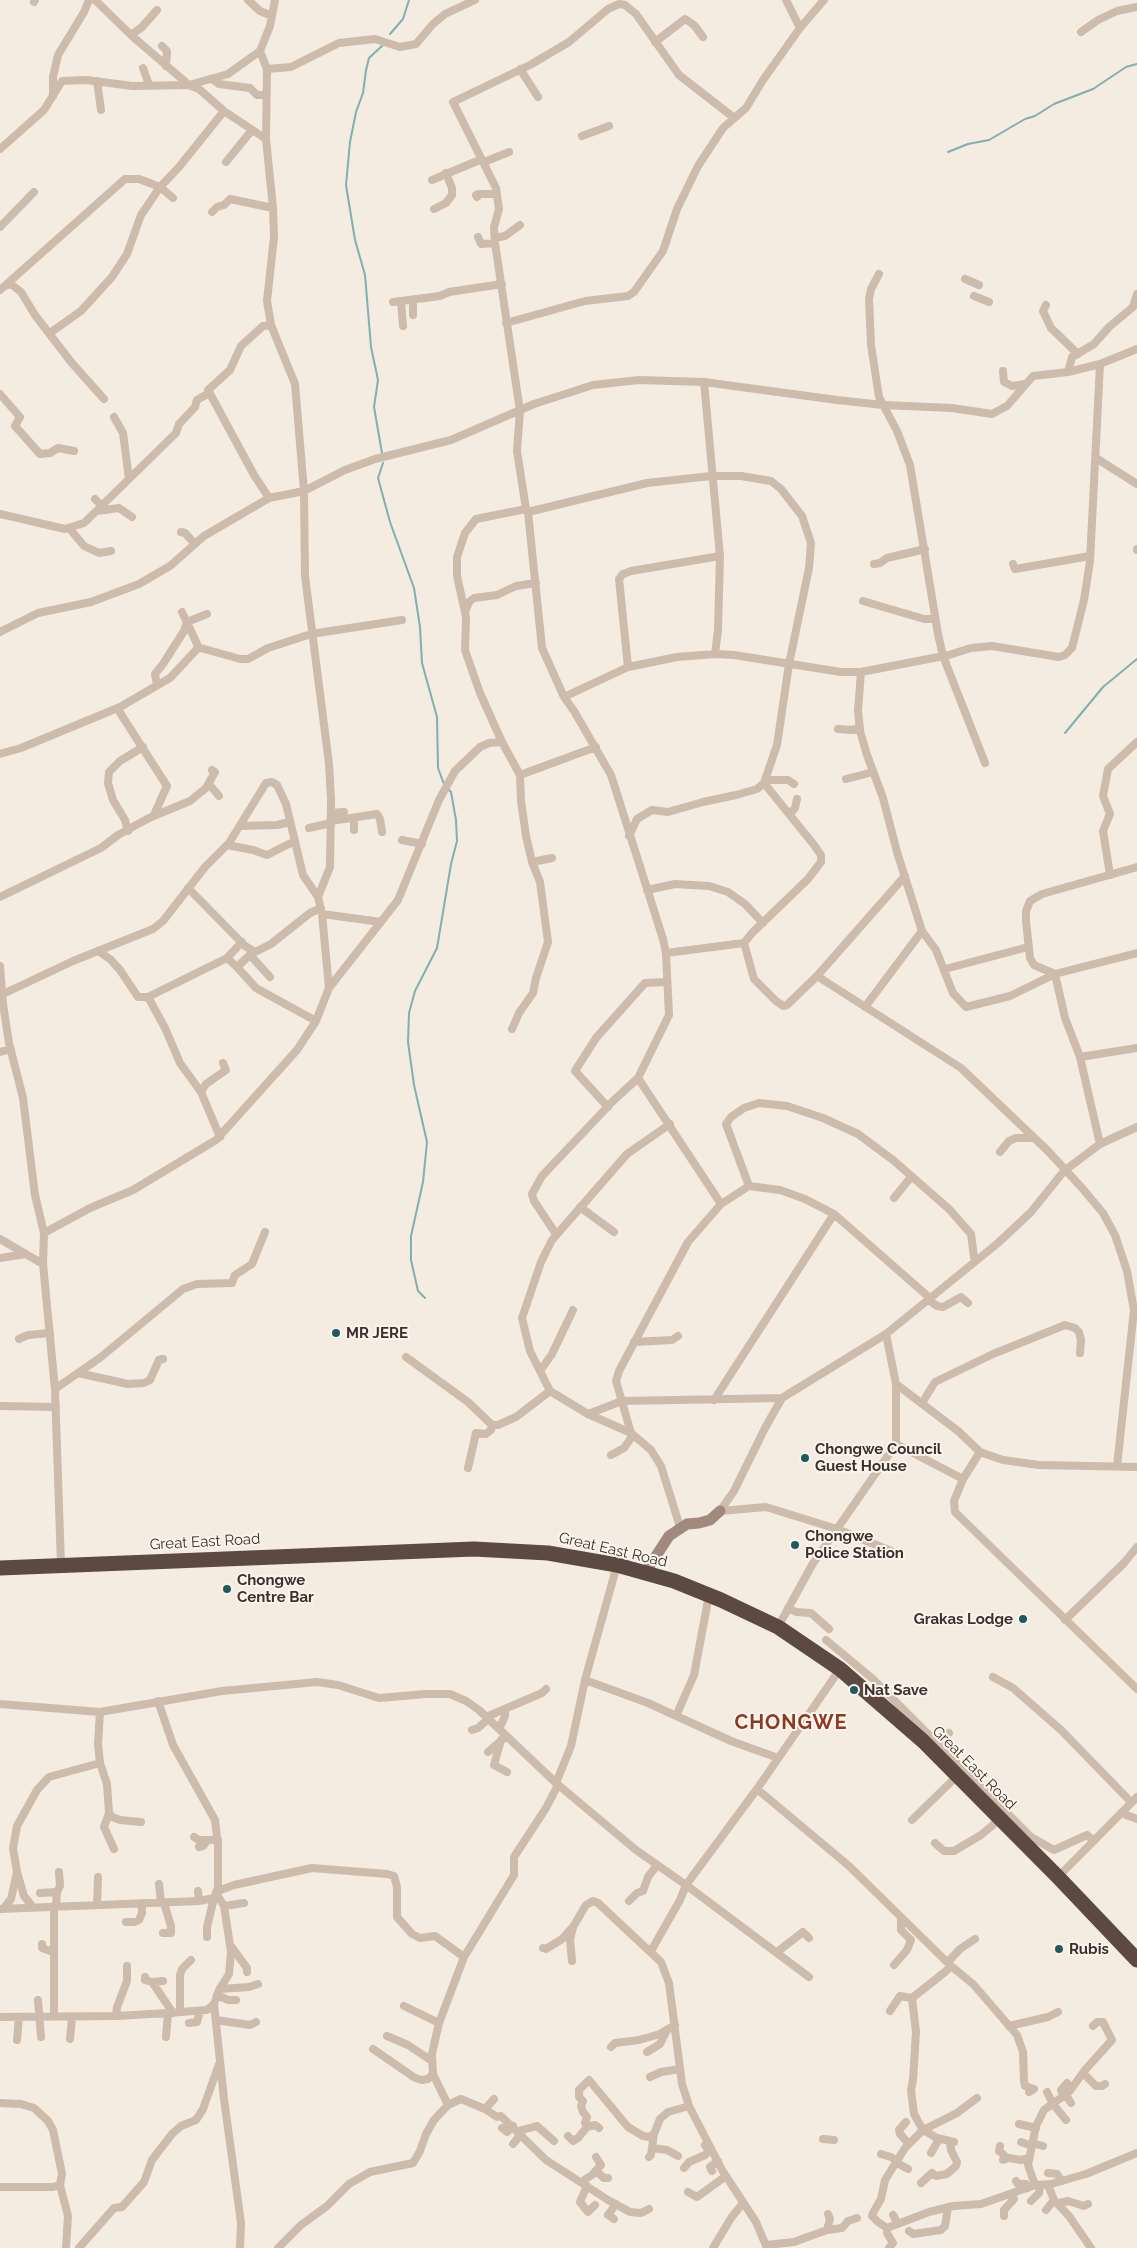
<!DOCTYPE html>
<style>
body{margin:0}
canvas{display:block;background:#f4ebe1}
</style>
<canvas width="1137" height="2248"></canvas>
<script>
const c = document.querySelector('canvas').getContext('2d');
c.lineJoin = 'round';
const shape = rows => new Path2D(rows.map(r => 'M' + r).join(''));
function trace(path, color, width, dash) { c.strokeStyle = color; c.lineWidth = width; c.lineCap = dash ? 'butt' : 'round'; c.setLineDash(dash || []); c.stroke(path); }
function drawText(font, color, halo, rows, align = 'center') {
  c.font = font + ' Raleway,sans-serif'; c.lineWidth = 4; c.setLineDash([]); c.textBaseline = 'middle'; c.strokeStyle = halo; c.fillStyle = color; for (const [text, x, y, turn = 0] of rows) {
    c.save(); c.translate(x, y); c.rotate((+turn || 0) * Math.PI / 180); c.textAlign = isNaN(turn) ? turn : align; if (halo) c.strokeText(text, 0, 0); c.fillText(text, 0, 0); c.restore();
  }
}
const stream = shape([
 [390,34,403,19,409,0],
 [948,152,968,144,989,140,1025,119,1035,116,1054,104,1093,89,1126,67,1137,64],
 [382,453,374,407,378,380,371,347,365,275,355,240,346,185,350,142,356,112,363,93,366,70,369,58,383,45],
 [383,463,378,478,390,522,414,588,420,627,422,663,437,717,438,768,444,784],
 [1065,733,1103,687,1137,659],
 [425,1298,418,1291,411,1260,411,1236,423,1182,427,1142,414,1085,408,1042,409,1013,415,991,437,948,451,864,457,841,456,820,451,792,447,788]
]);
const street = shape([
 [95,0,132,36,189,85,199,89,224,111,266,139],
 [248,0,260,11,272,16],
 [275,0,270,26,260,51,267,69,266,139,273,208,274,237,267,301,271,325,295,384,304,491,305,576,329,764,331,800,330,867,318,897,322,914,329,988],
 [786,0,800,28],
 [34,2,35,0],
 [1081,32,1098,20,1117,11,1137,7],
 [131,35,142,27,157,10],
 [655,42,685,19,694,25,703,37],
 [162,46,167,51,166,66],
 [143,68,149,85],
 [267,69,291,67,339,43,375,39,400,47,416,44,433,24,445,14,475,0],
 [520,69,538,97],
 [212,79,219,84,250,88,257,95,266,95],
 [97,81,101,110],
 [53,96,53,77,58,55,84,12,89,0],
 [582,136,609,126],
 [0,149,44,110,62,81,87,80,132,86,189,85,228,74,260,51],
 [226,162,252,130],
 [484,162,509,152],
 [432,180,482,159],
 [477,197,476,195,479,194,497,194],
 [434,209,446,203,452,195,452,188,446,173],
 [212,212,217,207,224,205,230,199,273,208],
 [0,227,34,192],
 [478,237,481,244,495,243],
 [495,238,505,236,520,225],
 [879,274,871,289,869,299,871,345,879,397,897,431,910,465,938,634,943,656,985,763],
 [965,279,979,285],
 [5,286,11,284,21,292,35,315,71,362,104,399],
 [0,290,125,179,139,179,160,187,173,198],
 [974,296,989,302],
 [413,300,413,315],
 [401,301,403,326],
 [393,302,440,296,449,292,502,284],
 [1046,305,1043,311,1051,328,1078,354],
 [506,323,585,301,628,296,634,292,663,251,677,209,698,166,723,128,746,108,763,80,800,28,824,0],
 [50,333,81,311,112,277,127,254,141,215,160,187,179,167,224,111],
 [1003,371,1004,382,1012,386,1026,384],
 [1068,372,1072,357,1094,344,1109,327,1133,307,1137,294],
 [704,382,720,556,718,630,715,654],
 [0,394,20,417,15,426,40,454,50,453,58,448,74,451],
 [1096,458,1137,484],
 [129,479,176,433,179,424,195,407,197,400,209,393],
 [269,498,254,475,208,390,230,370,241,346,263,326,271,325],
 [95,499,102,506],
 [97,511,119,508,132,517],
 [528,512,647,483,711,476,741,476,771,481,781,489,802,516,811,543,809,568,789,664,777,745,764,783,757,789,736,795,703,802,668,812,652,810,637,819,629,836],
 [0,514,65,529,84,523,129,479,123,433,114,417],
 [70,529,84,546,99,553,111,551],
 [181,532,185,533,195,544],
 [1137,550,1137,549],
 [874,564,880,563,887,558,925,549],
 [1013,564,1015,569,1090,556],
 [863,601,924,619,935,619],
 [182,612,199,648],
 [465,612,469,602,474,598,497,595,516,586,536,583],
 [0,632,38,613,91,602,139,584,170,566,204,536,269,498,304,491,345,470,375,459,451,440,534,404,593,385,639,380,704,382,837,400,883,405,952,408,992,414,1007,406,1033,376,1068,372,1100,364,1137,349],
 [628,667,619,579,623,574,631,571,720,556],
 [861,672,858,710,860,731,867,755,883,798,897,852,922,931,936,950,953,993,966,1007,1010,996,1055,974,1137,953],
 [157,685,155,674,163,664,184,631,187,622,207,614],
 [564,697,628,667,677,657,715,654,734,655,841,672,861,672,949,655,971,648,992,646,1059,657,1065,655,1072,648,1084,600,1090,561,1100,364],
 [117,708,167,786,154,815],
 [838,729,852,730,860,728],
 [0,754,21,748,120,707,170,678,197,649,201,648,240,659,248,659,268,648,311,634,402,620],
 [520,775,596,747],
 [846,779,873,772],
 [765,780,788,780,794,784],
 [209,784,219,796],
 [331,813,344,812],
 [790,814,795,808,797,799],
 [331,821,377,814,380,819,382,832],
 [240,826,277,825,290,822],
 [309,828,331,823],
 [354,830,354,818],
 [128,831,125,820,113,800,108,783,109,772,120,761,143,747],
 [402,840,422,844],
 [227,845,253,850,267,855,295,841],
 [532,862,552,858],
 [1110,875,1103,831,1110,814,1103,796,1108,769,1137,742],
 [188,888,245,946,255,952,271,944,310,913,321,908],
 [647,890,675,884,709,886,728,892,745,904,763,923],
 [0,897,101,848,118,835,149,818,190,801,206,788,215,772,212,770],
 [322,914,381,922],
 [242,942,227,958,237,967,253,952],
 [744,943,754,979,776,1001,783,1006,787,1005,817,976,905,876],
 [98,951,110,959,120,970,138,997,148,997,165,1028,180,1063,201,1092],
 [666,953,744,943,752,933,808,879,821,862,821,855,814,845,764,783],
 [250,955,270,977],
 [0,966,3,1004,9,1043,23,1098,35,1195,44,1233,43,1264,55,1389,61,1565],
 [237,967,256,988,316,1021],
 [945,969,1028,947],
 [1055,974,1034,965,1030,958,1026,921,1026,911,1030,901,1042,894,1137,867],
 [1055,974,1065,1018,1080,1057,1100,1144],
 [817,976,961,1068,1048,1151,1082,1188,1103,1213,1115,1235,1127,1271,1134,1310,1117,1466],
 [3,994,73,961,153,929,163,921,205,867,229,843,266,783,272,782,277,785,286,804,303,875,318,897],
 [148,997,227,958],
 [865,1007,922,931],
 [512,1029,519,1013,533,993,536,978,548,942,540,882,532,862,526,836,521,801,520,775,502,742,480,693,465,650,466,617,457,576,457,557,465,533,476,519,526,509],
 [0,1052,11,1049],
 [1080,1057,1137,1048],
 [638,1078,721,1204],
 [608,1107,575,1071,596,1038,645,983,667,982],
 [670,1124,627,1154,552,1240,541,1262,522,1318,530,1351,550,1391,588,1414,631,1433,651,1450,661,1466,680,1527],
 [220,1137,201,1092,206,1084,226,1070,223,1063],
 [1000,1152,1009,1141,1016,1138,1034,1138],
 [749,1186,726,1124,731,1117,744,1108,759,1103,787,1106,823,1118,858,1134,893,1160,949,1209,971,1234,974,1257,977,1260],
 [894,1198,911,1177],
 [580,1207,614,1232],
 [44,1233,90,1208,133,1190,216,1140,297,1050,316,1021,329,988,398,900,439,800,455,771,480,747,489,743,502,742],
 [556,1234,534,1201,532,1194,542,1176,613,1101,638,1078,669,1015,666,953,663,939,611,775,574,711,564,697,542,648,528,512,526,509,517,451,520,411,495,243,494,227,499,209,496,188,453,102,530,65,569,42,608,9,619,4,625,5,636,14,679,75,733,117],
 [0,1239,43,1264],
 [0,1258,26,1254],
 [929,1300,937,1306,943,1307,961,1297,968,1303],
 [19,1339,28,1335,50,1333],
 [634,1342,672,1340,678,1336],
 [406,1357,468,1402,492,1425,498,1425,516,1417,550,1391],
 [540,1371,552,1354,573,1310],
 [78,1373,128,1384,144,1383,150,1380,159,1360,163,1359],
 [896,1384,958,1431,980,1452,1003,1460,1039,1465,1137,1467],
 [55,1389,101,1357,183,1289,197,1284,232,1283,235,1275,252,1264,265,1232],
 [714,1400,834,1214],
 [922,1403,935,1382,993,1354,1065,1325,1075,1328,1079,1332,1081,1340,1080,1353],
 [0,1406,56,1407],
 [588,1414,622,1401,782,1398],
 [631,1433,616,1381,619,1371,688,1242,721,1204,749,1186,780,1190,805,1199,834,1214,931,1299],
 [896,1444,963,1479],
 [980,1452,963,1479,954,1501,955,1512,1137,1689],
 [611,1455,624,1448,633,1435],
 [468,1468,476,1433,486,1434,491,1430,492,1425],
 [720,1511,734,1491,765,1428,782,1398,886,1334,998,1243,1031,1212,1064,1171,1100,1144,1137,1127],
 [720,1511,766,1507,837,1529,901,1555],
 [788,1608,796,1612,811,1613,829,1629],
 [1065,1620,1124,1563,1137,1547],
 [778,1627,812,1565,896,1444,896,1384,886,1334],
 [826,1640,873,1679,1031,1837,1054,1850,1087,1835,1094,1841],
 [993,1677,1013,1688,1061,1730,1131,1802],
 [585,1680,648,1703,731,1741,778,1758],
 [0,1704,100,1712,222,1691,317,1682,338,1685,379,1698,426,1694,450,1694,466,1701,479,1710,556,1783,636,1850,686,1885,809,1977],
 [676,1716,694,1675,709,1595],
 [486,1717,542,1693,546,1689],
 [499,1729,505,1716,505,1709],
 [472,1730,478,1728,488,1719],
 [501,1740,494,1765,507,1772],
 [937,1745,949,1733],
 [488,1752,503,1739],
 [100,1763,107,1784,109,1813,104,1827,114,1849],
 [556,1783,571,1746,585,1680,617,1565],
 [757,1789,849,1866,951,1966,973,1984,1017,2035,1023,2052,1024,2081,1025,2086,1034,2089,1029,2092],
 [109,1813,112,1817,120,1820,141,1822],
 [1121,1813,1137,1819],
 [912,1820,957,1776],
 [194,1837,199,1840,218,1840],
 [935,1843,944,1851,954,1851,981,1835,1000,1819],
 [199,1847,203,1846,207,1841],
 [17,1872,24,1896,33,1907],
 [1058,1877,1137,1797],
 [159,1884,161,1903],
 [198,1891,199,1901],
 [218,1891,234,1885,312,1868,387,1874,394,1876,397,1887,397,1917,412,1934,420,1938,435,1936,464,1957],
 [57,1892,60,1886,59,1872],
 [40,1893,57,1892,56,1906],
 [216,1893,224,1906,231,1952,229,1974,219,1990,214,2004,224,2099,241,2223,240,2248],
 [629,1901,637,1893,643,1891,648,1877,657,1865],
 [97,1905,98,1877],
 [54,1906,54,2017],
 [224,1906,244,1903],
 [0,1909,199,1901,214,1898,218,1887,218,1845,215,1820,173,1745,158,1701],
 [3,1909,11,1899,17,1872,13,1848,17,1826,37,1790,49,1777,100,1763,98,1744,100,1712],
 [126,1922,135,1922,139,1920,142,1913,142,1903],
 [163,1933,171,1933,171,1926,164,1903],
 [207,1937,207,1927,214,1898],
 [42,1944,42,1948,53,1952],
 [230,1945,247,1968,247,1972],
 [543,1948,546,1949,562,1939,572,1928],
 [651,1951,680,1900,686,1885,757,1789,840,1669],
 [777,1952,803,1932,809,1938],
 [572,1961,570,1940,573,1927,586,1905,593,1901,598,1903,661,1962,669,1983,682,2084,689,2106,722,2170,756,2222,767,2248],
 [948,1962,960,1949,975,1939],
 [894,1965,907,1950,911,1940,901,1930,901,1917],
 [145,1977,145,1980,152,1982,173,2013],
 [152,1982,163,1981],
 [220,1989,249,1987,258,1984],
 [217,1995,228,2000,236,2000],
 [912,1998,916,2032,913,2080,911,2090,914,2114,923,2130,937,2138,954,2142],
 [38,2000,41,2037],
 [404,2006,439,2023],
 [890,2011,900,1996,912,1998,945,1972,951,1966],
 [180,2012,180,1975,182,1969,191,1960],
 [116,2016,117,2007,127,1981,127,1966],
 [0,2017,116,2016,168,2013,207,2010,214,2004],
 [216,2020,250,2025,256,2022],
 [189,2023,197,2022,200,2011],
 [1009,2026,1048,2017,1058,2012],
 [387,2036,408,2045,432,2061],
 [166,2037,168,2013],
 [70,2039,72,2017],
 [17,2040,19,2017],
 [611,2047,615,2043,639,2040,660,2034,675,2025],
 [373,2049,415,2078,422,2080,428,2079,433,2074],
 [647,2052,660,2044,667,2030],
 [1083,2073,1096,2086,1102,2086,1105,2084],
 [650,2077,661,2072,680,2069],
 [1047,2092,1053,2104,1066,2120],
 [1066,2095,1071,2103],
 [1064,2097,1061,2090,1067,2083],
 [977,2098,957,2113,923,2130,905,2148,885,2180,881,2199,873,2213,872,2216,878,2222,887,2228,929,2212,953,2206,981,2204,1035,2185,1051,2184,1086,2174,1137,2153],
 [0,2103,21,2104,34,2108,48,2121,53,2130,62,2174,60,2185,53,2187,0,2187],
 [448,2105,461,2099,485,2109,494,2099],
 [485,2109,497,2117,501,2116,546,2160,608,2200,630,2212,641,2213,649,2209],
 [906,2122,899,2130,900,2134,909,2144],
 [1019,2124,1036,2128],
 [587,2127,595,2125,599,2128],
 [502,2128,507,2132,513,2126],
 [518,2131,537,2126,554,2141],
 [568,2136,573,2141,578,2138,587,2127,585,2123,587,2117,583,2112,581,2106,583,2101,579,2097,579,2090,589,2080,628,2127,643,2136,649,2137,654,2134],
 [823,2139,834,2140],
 [1021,2142,1032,2146],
 [1032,2143,1043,2146],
 [513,2144,521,2134],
 [1000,2146,999,2151,1004,2155,1005,2159],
 [652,2148,667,2150,678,2156],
 [931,2153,939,2139],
 [881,2154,891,2157,898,2162],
 [649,2157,651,2155,654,2134,660,2119,668,2112,689,2106],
 [1003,2160,1009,2158,1021,2160,1029,2158],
 [897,2163,908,2169],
 [684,2168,689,2162,705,2155,709,2151,705,2145],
 [596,2171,604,2178,608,2178],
 [712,2171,710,2167,718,2161],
 [1048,2173,1057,2174,1062,2181],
 [1016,2181,1018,2184,1026,2184,1028,2188],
 [581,2182,592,2175,601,2165,596,2157],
 [921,2183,932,2173,936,2176,947,2174,956,2166,957,2162,951,2150,950,2141],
 [60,2185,68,2216,66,2248],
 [1035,2185,1028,2165,1036,2126,1044,2110,1069,2092,1085,2070,1112,2040,1103,2022,1097,2022,1093,2026],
 [587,2186,580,2202,588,2212,595,2205],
 [688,2192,697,2197,726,2176],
 [1054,2200,1069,2216,1091,2248],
 [1031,2201,1039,2193,1040,2185],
 [1059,2203,1068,2201,1084,2206,1088,2204],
 [1046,2210,1054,2200,1048,2185],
 [893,2215,898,2224],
 [1004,2216,1004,2210,1014,2199,1012,2193],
 [614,2219,608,2215,616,2204],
 [887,2228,887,2233,893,2243,889,2248],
 [827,2230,830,2219,828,2214],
 [909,2231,913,2234,941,2230,945,2226,948,2207],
 [766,2245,794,2242,827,2230,842,2228,848,2221,857,2218],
 [79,2248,114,2208,122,2207,144,2182,152,2160,172,2134,181,2126,196,2120,203,2109,219,2064],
 [278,2248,301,2225,327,2206,349,2184,370,2172,413,2163,420,2151,426,2134,434,2120,448,2105,433,2074,432,2054,439,2023,464,1957,514,1875,514,1857,546,1808,558,1785],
 [713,2248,731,2218,743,2203]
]);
const secondary = shape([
 [645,1573,669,1536,687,1524,699,1523,710,1520,720,1511]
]);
const highway = shape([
 [0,1568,474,1549,548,1553,617,1565,674,1581,721,1600,778,1627,840,1669,923,1741,1058,1877,1137,1960]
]);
const markers = [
 [336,1333,5,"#1f5a5e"],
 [805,1458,5,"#1f5a5e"],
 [795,1545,5,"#1f5a5e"],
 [227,1589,5,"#1f5a5e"],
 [1023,1619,5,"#1f5a5e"],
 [854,1690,5,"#1f5a5e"],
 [1059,1949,5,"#1f5a5e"]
];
const poiNames = [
 ["MR JERE",346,1333],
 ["Chongwe Council",815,1449],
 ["Guest House",815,1466],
 ["Chongwe",805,1536],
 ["Police Station",805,1553],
 ["Chongwe",237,1580],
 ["Centre Bar",237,1597],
 ["Grakas Lodge",1013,1619,"right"],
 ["Nat Save",864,1690],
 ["Rubis",1069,1949]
];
const streetNames = [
 ["Great East Road",205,1542,-3],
 ["Great East Road",613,1550,13],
 ["Great East Road",974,1768,45]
];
const districtNames = [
 ["CHONGWE",791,1723]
];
trace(stream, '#7fb0b2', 2);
trace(street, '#cdbbac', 8);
trace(secondary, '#a18a7d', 11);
trace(highway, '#5c4a42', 15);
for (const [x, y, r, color] of markers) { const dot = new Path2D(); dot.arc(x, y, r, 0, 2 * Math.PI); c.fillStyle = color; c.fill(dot); trace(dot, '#fbf5ee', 2); }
drawText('bold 15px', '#3b302b', '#fbf5ee', poiNames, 'left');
drawText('15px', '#3b302b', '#fbf5ee', streetNames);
c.letterSpacing = '1px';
drawText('bold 20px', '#8c3b22', '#fbf5ee', districtNames);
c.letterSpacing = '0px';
</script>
